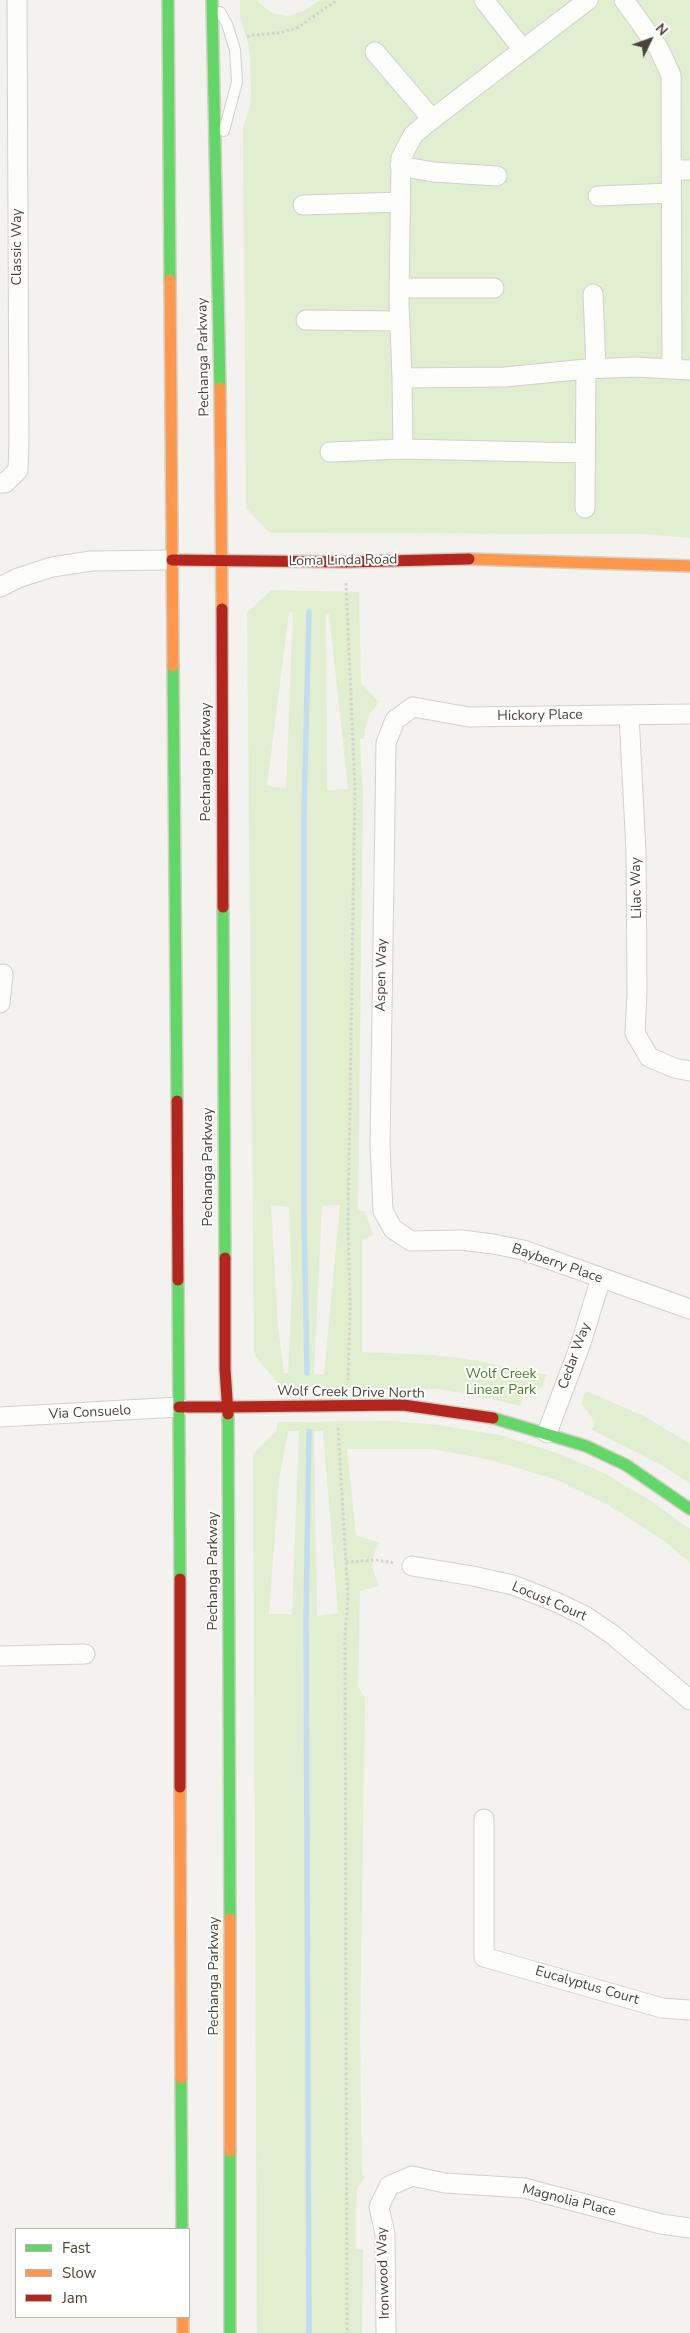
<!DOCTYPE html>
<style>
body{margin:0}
#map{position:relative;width:690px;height:2333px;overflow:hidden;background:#f4f2ee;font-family:"Nunito Sans",sans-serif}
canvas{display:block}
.legend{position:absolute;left:15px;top:2228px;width:175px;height:90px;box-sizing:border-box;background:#fff;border:1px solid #b7b4b0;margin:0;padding:6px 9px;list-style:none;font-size:15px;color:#4b4439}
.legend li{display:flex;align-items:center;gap:10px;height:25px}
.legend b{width:25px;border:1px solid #b7b4b0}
.north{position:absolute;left:625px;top:15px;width:50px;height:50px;-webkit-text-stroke:4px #fff;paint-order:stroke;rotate:48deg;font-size:14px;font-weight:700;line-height:20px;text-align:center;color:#4b4439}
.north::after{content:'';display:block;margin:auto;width:18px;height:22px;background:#4b4439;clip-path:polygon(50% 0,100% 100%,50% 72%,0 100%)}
</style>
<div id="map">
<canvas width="690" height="2333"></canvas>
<ul class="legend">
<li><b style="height:6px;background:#63d668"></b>Fast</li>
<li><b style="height:6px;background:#ff974d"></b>Slow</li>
<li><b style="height:6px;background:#b3261e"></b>Jam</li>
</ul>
<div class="north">N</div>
</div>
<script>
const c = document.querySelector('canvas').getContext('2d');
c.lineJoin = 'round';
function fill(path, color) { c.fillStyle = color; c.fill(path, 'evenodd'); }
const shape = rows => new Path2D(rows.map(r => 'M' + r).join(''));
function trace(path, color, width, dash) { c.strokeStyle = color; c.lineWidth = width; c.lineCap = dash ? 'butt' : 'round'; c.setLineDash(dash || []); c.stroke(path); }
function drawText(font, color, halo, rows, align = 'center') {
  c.font = font + ' "Nunito Sans",sans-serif'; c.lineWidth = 4; c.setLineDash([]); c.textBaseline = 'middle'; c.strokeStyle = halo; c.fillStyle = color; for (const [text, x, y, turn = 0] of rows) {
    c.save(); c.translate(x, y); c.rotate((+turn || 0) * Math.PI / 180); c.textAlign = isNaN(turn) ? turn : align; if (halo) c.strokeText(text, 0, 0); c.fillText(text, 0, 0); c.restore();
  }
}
const green = shape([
 [240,0,258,0,258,2,272,13,288,16,306,10,319,0,690,0,690,538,643,534,270,533,246,508,243,127,250,107,251,94,250,57,248,42,240,18],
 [271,590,359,592,361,683,379,702,370,714,365,728,364,739,360,739,363,792,358,1211,365,1211,373,1235,362,1240,362,1352,432,1355,468,1359,547,1375,542,1387,522,1397,521,1406,464,1393,439,1389,278,1389,277,1382,254,1355,247,613],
 [289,612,293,612,286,788,267,786],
 [326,613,329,614,348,789,327,790],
 [271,1205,289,1207,292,1288,288,1373,284,1373,278,1326],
 [340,1205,324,1374,314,1374,322,1206],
 [586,1391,646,1417,690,1444,690,1483,663,1466,592,1430,595,1422,581,1403],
 [394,1421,439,1425,500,1435,560,1454,604,1473,648,1499,690,1529,690,1563,663,1540,608,1505,557,1480,491,1460,432,1449,347,1449,356,1535,380,1543,374,1553,372,1567,379,1586,360,1591,358,1686,365,1698,360,2039,362,2174,365,2177,357,2189,356,2207,356,2249,363,2249,362,2333,257,2333,253,1454,277,1430,277,1422],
 [288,1431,299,1431,292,1614,269,1614,279,1480],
 [314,1431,323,1431,338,1613,317,1616]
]);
const stream = shape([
 [307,1373,304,1215,304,813,309,612],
 [309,2333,306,1619,309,1431]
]);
const path = shape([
 [247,36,278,33,297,28,337,0],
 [346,583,355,789,348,1223,350,1306,348,1383],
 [338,1428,348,1598,345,1636,347,2333],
 [346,1562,376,1560,395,1563]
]);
const lane = shape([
 [220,12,227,24,235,50,237,82,224,131]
]);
const street = shape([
 [484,0,523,50],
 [588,0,426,124,413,135,401,158,399,301,402,378,505,377,586,369,635,367,690,370],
 [624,0,659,49,671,75,672,368],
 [375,52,432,119],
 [400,166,433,172,497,176],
 [671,170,690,170],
 [598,196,671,193],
 [303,205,400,202],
 [400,288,494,288],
 [593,294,596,368],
 [306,320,400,321],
 [402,378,403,449,585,453],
 [330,452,403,449],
 [0,483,5,483,18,470,19,440,17,0],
 [585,508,586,369],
 [0,587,18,578,52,567,91,561,172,560],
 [690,714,469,717,413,707,395,720,386,743,380,1145,383,1211,393,1229,411,1241,461,1240,493,1244,523,1250,690,1309],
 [629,715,636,852,637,993,635,1033,649,1057,674,1068,690,1071],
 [0,1003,3,974],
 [0,1417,179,1407],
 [547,1433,581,1343,601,1278],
 [412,1566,473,1576,513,1585,556,1602,585,1616,613,1635,690,1700],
 [0,1656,85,1654],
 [484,1819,484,1957,662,2008,690,2010],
 [386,2333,385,2234,379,2207,389,2186,412,2176,445,2183,524,2188,661,2224,690,2228]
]);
const fast = shape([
 [168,0,170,280],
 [212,0,220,388],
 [173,666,177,1101],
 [223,907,225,1258],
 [178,1280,180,1579],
 [228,1414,230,1919],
 [493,1418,586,1446,626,1465,690,1509],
 [181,2078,182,2229],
 [230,2151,230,2333]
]);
const slow = shape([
 [170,280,173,666],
 [220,388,222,609],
 [469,559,690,566],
 [180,1787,181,2078],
 [230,1919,230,2151],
 [183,2317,183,2333]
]);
const jam = shape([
 [172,560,346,562,469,559],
 [222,609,223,907],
 [177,1101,178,1280],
 [225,1258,225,1369,228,1414],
 [179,1407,228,1407],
 [228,1407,403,1405,493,1418],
 [180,1579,180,1787]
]);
const streetNames = [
 ["Classic Way",18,247,-90],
 ["Pechanga Parkway",204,357,-91],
 ["Loma Linda Road",343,561,-1],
 ["Hickory Place",540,716,-1],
 ["Pechanga Parkway",207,762,-90],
 ["Lilac Way",637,888,-91],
 ["Aspen Way",382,975,-89],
 ["Pechanga Parkway",209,1167,-90],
 ["Bayberry Place",557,1264,19],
 ["Cedar Way",575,1356,-70],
 ["Wolf Creek Drive North",351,1393,1],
 ["Via Consuelo",90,1413,-3],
 ["Pechanga Parkway",214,1571,-90],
 ["Locust Court",549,1602,23],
 ["Pechanga Parkway",215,1976,-90],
 ["Eucalyptus Court",587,1986,16],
 ["Magnolia Place",569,2201,14],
 ["Ironwood Way",384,2273,-92]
];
const parkNames = [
 ["Wolf Creek",501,1375],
 ["Linear Park",501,1391]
];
fill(green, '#e1eecf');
trace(stream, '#c0ddf1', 5.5);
trace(lane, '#d2d0cb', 12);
trace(street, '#d2d0cb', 21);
trace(fast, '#d3cfc5', 14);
trace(slow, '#d3cfc5', 14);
trace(jam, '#d3cfc5', 14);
trace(path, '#d3d2cc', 3, [2.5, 2.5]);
trace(lane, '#fdfdfc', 10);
trace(street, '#fdfdfc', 19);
trace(fast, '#63d668', 11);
trace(slow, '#ff974d', 11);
trace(jam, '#b3261e', 11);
drawText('14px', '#4b4439', '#fff', streetNames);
drawText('14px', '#4a7f2a', '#fff', parkNames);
</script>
